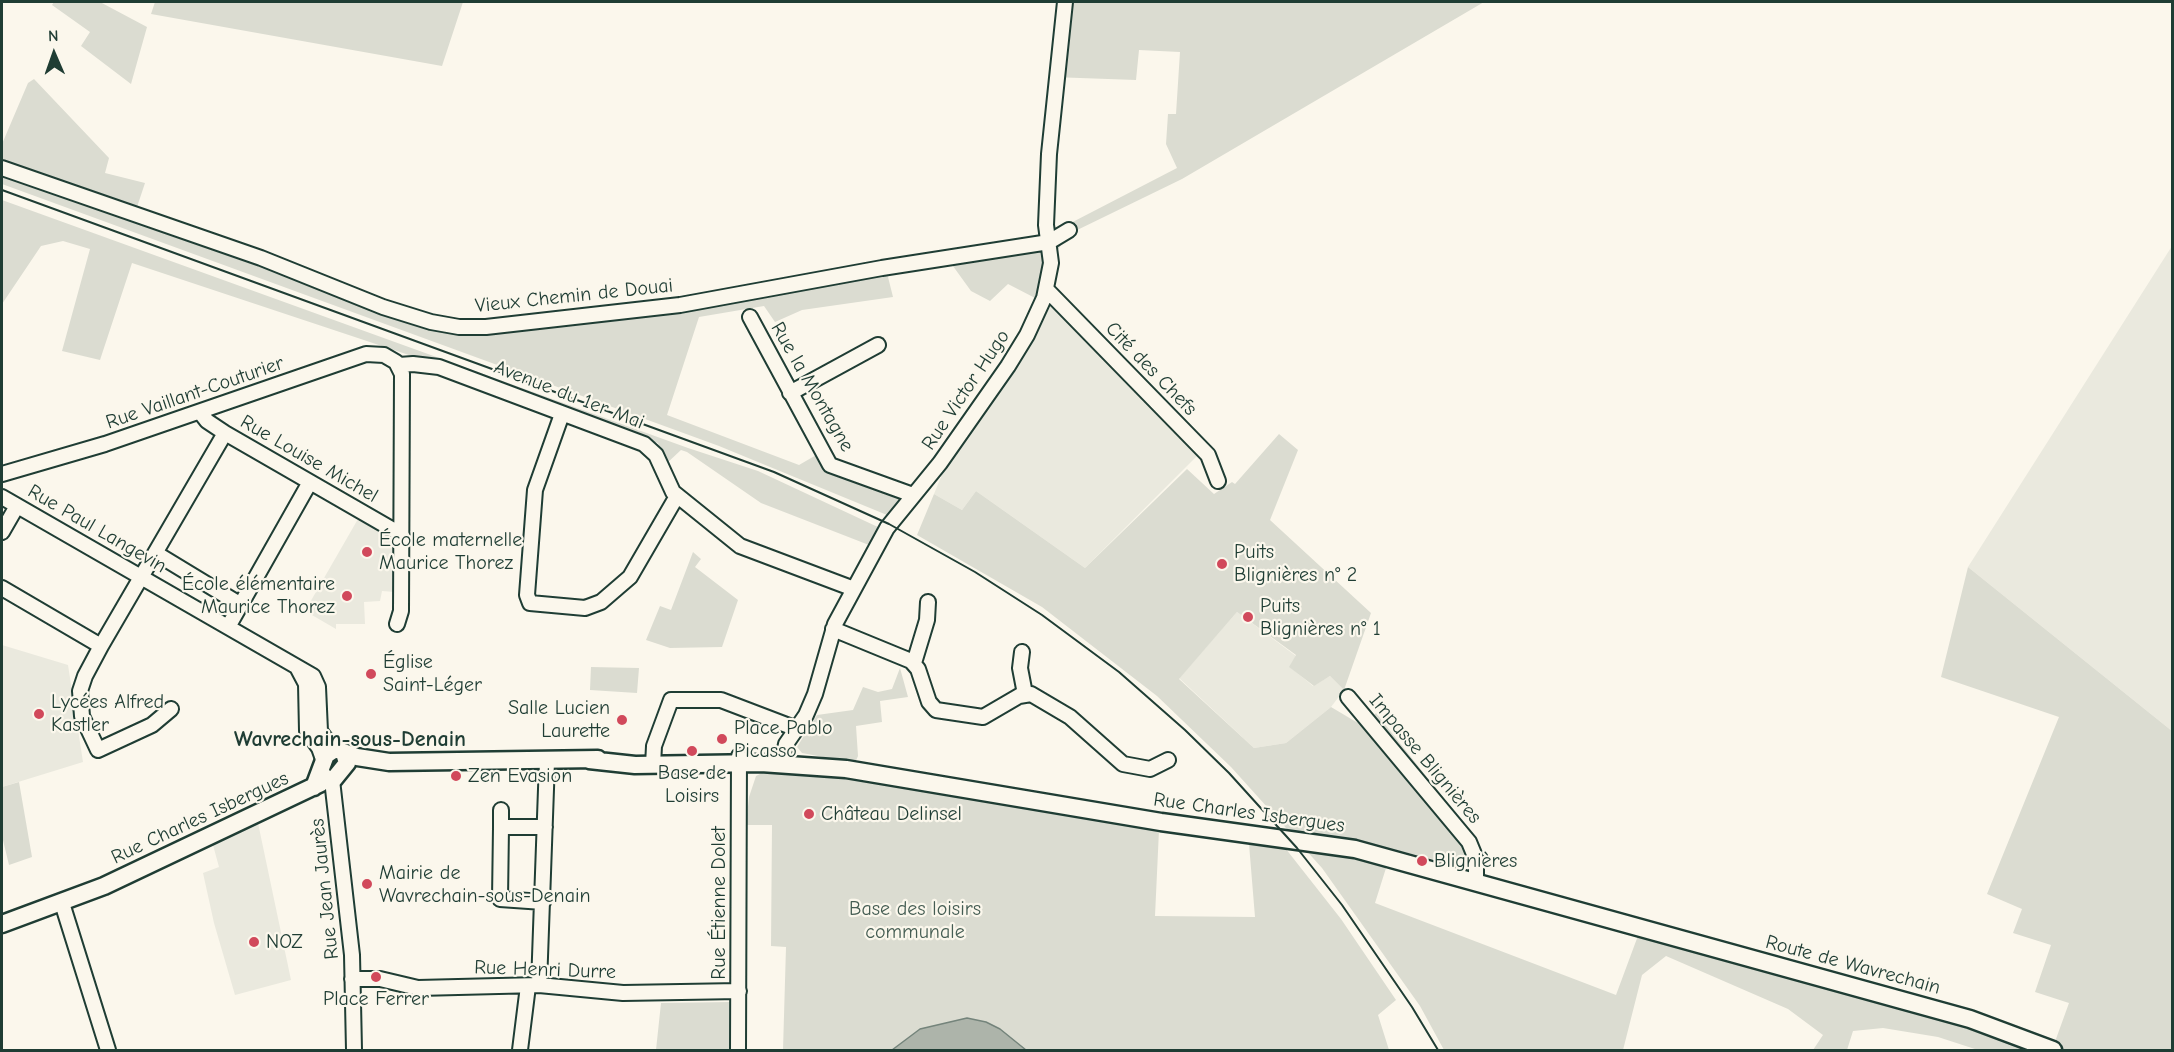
<!DOCTYPE html>
<meta charset="utf-8">
<style>
body{margin:0}
#map{position:relative;width:2174px;height:1052px;overflow:hidden;background:#fbf7ec;font-family:"Comic Neue",sans-serif}
canvas{display:block}
.frame{position:absolute;inset:0;border:3px solid #1f3d34;pointer-events:none}
.north{position:absolute;left:24px;top:24px;width:60px;height:60px;-webkit-text-stroke:4px #fbf7ec;paint-order:stroke;rotate:358deg;font-size:16px;font-weight:700;line-height:24px;text-align:center;color:#1f3d34}
.north::after{content:'';display:block;margin:auto;width:21px;height:27px;background:#1f3d34;clip-path:polygon(50% 0,100% 100%,50% 72%,0 100%)}
</style>
<div id="map">
<canvas width="2174" height="1052"></canvas>
<div class="frame"></div>
<div class="north">N</div>
</div>
<script>
const c = document.querySelector('canvas').getContext('2d');
c.lineJoin = 'round';
function fill(path, color) { c.fillStyle = color; c.fill(path, 'evenodd'); }
const shape = rows => new Path2D(rows.map(r => 'M' + r).join(''));
function trace(path, color, width, dash) { c.strokeStyle = color; c.lineWidth = width; c.lineCap = dash ? 'butt' : 'round'; c.setLineDash(dash || []); c.stroke(path); }
function drawText(font, color, halo, rows, align = 'center') {
  c.font = font + ' "Comic Neue",sans-serif'; c.lineWidth = 4.5; c.setLineDash([]); c.textBaseline = 'middle'; c.strokeStyle = halo; c.fillStyle = color; for (const [text, x, y, turn = 0] of rows) {
    c.save(); c.translate(x, y); c.rotate((+turn || 0) * Math.PI / 180); c.textAlign = isNaN(turn) ? turn : align; if (halo) c.strokeText(text, 0, 0); c.fillText(text, 0, 0); c.restore();
  }
}
const built = shape([
 [2172,246,2172,731,1968,567],
 [1051,300,1202,451,1085,568,976,491,962,510,934,494,943,472,1038,327],
 [358,519,395,539,395,592,382,591,380,601,364,602,365,624,336,624,336,629,305,611],
 [1237,612,1296,656,1290,667,1313,686,1330,676,1344,690,1331,707,1286,743,1254,748,1179,678],
 [2,645,68,665,83,762,2,787],
 [258,823,291,980,235,995,214,923,203,873,219,867,213,845]
]);
const green = shape([
 [54,2,100,2,147,27,131,84,81,46,90,32,52,5],
 [155,2,463,2,442,66,151,14],
 [1060,2,1484,2,1182,179,1069,234,1045,268,1037,299,1008,284,990,301,971,291,945,255,1034,242,1177,168,1166,144,1168,114,1176,114,1180,52,1139,50,1136,80,1052,77],
 [34,79,109,158,105,173,145,183,136,210,445,324,482,325,638,306,885,265,893,297,802,310,775,322,764,306,699,317,667,415,799,465,818,454,904,496,887,515,719,446,2,184,2,144,28,83],
 [2,200,688,448,758,471,880,528,869,545,761,503,687,452,681,450,666,464,658,443,421,359,132,263,100,360,62,351,90,249,63,241,41,246,2,304],
 [1279,434,1298,450,1270,520,1371,613,1344,690,1330,676,1314,686,1289,667,1296,655,1237,612,1179,679,1254,748,1286,743,1331,707,1363,726,1376,713,1469,830,1471,862,1458,859,1456,865,1392,849,1375,903,1616,995,1639,933,1933,1014,2038,1050,1978,1050,1938,1037,1883,1028,1853,1031,1847,1050,1813,1050,1823,1035,1788,1009,1666,956,1642,975,1623,1050,1444,1050,1420,1006,1322,868,1231,767,1157,696,1042,607,917,535,934,494,962,510,976,491,1085,568,1187,469,1214,494,1232,482,1235,484],
 [693,552,701,559,695,567,738,600,722,647,670,648,646,640,660,606,671,610],
 [1968,567,2172,731,2172,1050,2052,1050,2069,1003,2035,992,2051,945,2013,933,2022,909,1987,894,2059,717,1941,677],
 [591,667,639,668,637,693,590,690],
 [900,668,908,697,880,701,882,722,856,726,858,756,855,763,802,753,797,747,817,715,853,710,863,687,878,692,892,689],
 [768,770,847,777,1159,830,1155,916,1255,917,1249,844,1282,844,1341,919,1396,1000,1378,1015,1389,1050,783,1050,786,947,771,946,772,825,746,825,749,797,756,776],
 [19,782,32,857,9,865,2,836,2,787],
 [731,1002,732,1050,656,1050,661,1003]
]);
const water = shape([
 [967,1018,986,1022,1000,1029,1026,1050,892,1050,920,1029,967,1018]
]);
const minor = shape([
 [2,168,261,258,383,307,431,322,459,327,486,327,680,305,882,268,1049,242,1069,230],
 [1047,290,1208,455,1218,481],
 [750,317,830,465,913,495],
 [399,365,413,364,439,367,644,444,656,455,673,492,740,546,854,589],
 [790,393,878,345],
 [200,412,207,421,225,433,402,535],
 [562,414,535,490,527,595,530,603,585,608,601,602,630,577,677,496],
 [2,474,105,444,366,354,384,355,396,362,402,374,401,611,397,624],
 [2,497,313,676,318,687,320,731,328,742,339,749],
 [2,532,17,506],
 [157,554,241,605],
 [2,588,101,646],
 [228,627,310,482],
 [833,629,911,661,918,669,929,702,936,710,983,717,1019,696,1031,694,1070,717,1123,764,1150,769,1168,760],
 [1022,652,1020,668,1025,694],
 [914,663,927,620,928,602],
 [297,667,306,684,307,731,319,748,324,762],
 [1348,697,1469,842,1476,859,1476,882],
 [171,709,152,725,98,750,82,716,80,691,85,676,101,646,225,433],
 [782,764,786,744,806,715,815,694,835,624,887,528,940,463,1008,366,1027,335,1044,298,1051,263,1046,225,1049,154,1065,2],
 [653,765,654,746,671,700,721,700,797,729],
 [332,780,352,955,354,1050],
 [501,827,501,810],
 [543,902,500,899,501,827,545,827],
 [62,903,108,1050],
 [352,979,380,979,418,988,539,985,623,993,739,991],
 [539,985,547,761],
 [520,1050,528,986],
 [738,1050,739,756]
]);
const major = shape([
 [589,760,635,765,761,763,846,769,1161,822,1355,849,1970,1019,2053,1050],
 [321,772,326,780,334,779,347,763,344,753],
 [314,787,326,755,335,749,357,757,389,762,598,759],
 [2,924,104,886,321,783]
]);
const rail = shape([
 [2,190,774,472,889,524,975,572,1042,615,1119,672,1185,730,1229,773,1297,848,1342,905,1412,1007,1438,1050]
]);
const markers = [
 [367,552,6,"#d1495b"],
 [1222,564,6,"#d1495b"],
 [347,596,6,"#d1495b"],
 [1248,617,6,"#d1495b"],
 [371,674,6,"#d1495b"],
 [39,714,6,"#d1495b"],
 [622,720,6,"#d1495b"],
 [722,739,6,"#d1495b"],
 [692,751,6,"#d1495b"],
 [456,776,6,"#d1495b"],
 [809,814,6,"#d1495b"],
 [1422,861,6,"#d1495b"],
 [367,884,6,"#d1495b"],
 [254,942,6,"#d1495b"],
 [376,977,6,"#d1495b"]
];
const streetNames = [
 ["Vieux Chemin de Douai",574,296,-6],
 ["Cité des Chefs",1151,369,46],
 ["Rue la Montagne",812,387,60],
 ["Rue Victor Hugo",966,390,-56],
 ["Rue Vaillant-Couturier",195,393,-19],
 ["Avenue du 1er Mai",569,395,21],
 ["Rue Louise Michel",309,459,30],
 ["Rue Paul Langevin",97,529,30],
 ["Impasse Blignières",1425,759,50],
 ["Rue Charles Isbergues",1249,813,8],
 ["Rue Charles Isbergues",200,818,-25],
 ["Rue Jean Jaurès",325,889,-96],
 ["Rue Étienne Dolet",719,903,-90],
 ["Route de Wavrechain",1853,965,15],
 ["Rue Henri Durre",545,970,2]
];
const poiNames = [
 ["École maternelle",379,540],
 ["Maurice Thorez",379,563],
 ["Puits",1234,552],
 ["Blignières n° 2",1234,575],
 ["École élémentaire",335,584,"right"],
 ["Maurice Thorez",335,607,"right"],
 ["Puits",1260,606],
 ["Blignières n° 1",1260,629],
 ["Église",383,662],
 ["Saint-Léger",383,685],
 ["Lycées Alfred",51,702],
 ["Kastler",51,725],
 ["Salle Lucien",610,708,"right"],
 ["Laurette",610,731,"right"],
 ["Place Pablo",734,728],
 ["Picasso",734,751],
 ["Base de",692,773,"center"],
 ["Loisirs",692,796,"center"],
 ["Zen Evasion",468,776],
 ["Château Delinsel",821,814],
 ["Blignières",1434,861],
 ["Mairie de",379,873],
 ["Wavrechain-sous-Denain",379,896],
 ["NOZ",266,942],
 ["Place Ferrer",376,999,"center"]
];
const parkNames = [
 ["Base des loisirs",915,909],
 ["communale",915,932]
];
const quarterNames = [
 ["Wavrechain-sous-Denain",350,740]
];
fill(built, '#eae9de');
fill(green, '#dbdcd1');
fill(water, '#adb4aa');
trace(water, '#74847b', 1.5);
trace(minor, '#1f3d34', 18);
trace(major, '#1f3d34', 21);
trace(minor, '#fbf7ec', 14);
trace(major, '#fbf7ec', 16);
trace(rail, '#1f3d34', 2);
for (const [x, y, r, color] of markers) { const dot = new Path2D(); dot.arc(x, y, r, 0, 2 * Math.PI); c.fillStyle = color; c.fill(dot); trace(dot, '#fbf7ec', 2); }
drawText('20px', '#1f3d34', '#fbf7ec', streetNames);
drawText('20px', '#1f3d34', '#fbf7ec', poiNames, 'left');
drawText('20px', '#455d53', '#fbf7ec', parkNames);
drawText('bold 22px', '#1f3d34', '#fbf7ec', quarterNames);
</script>
